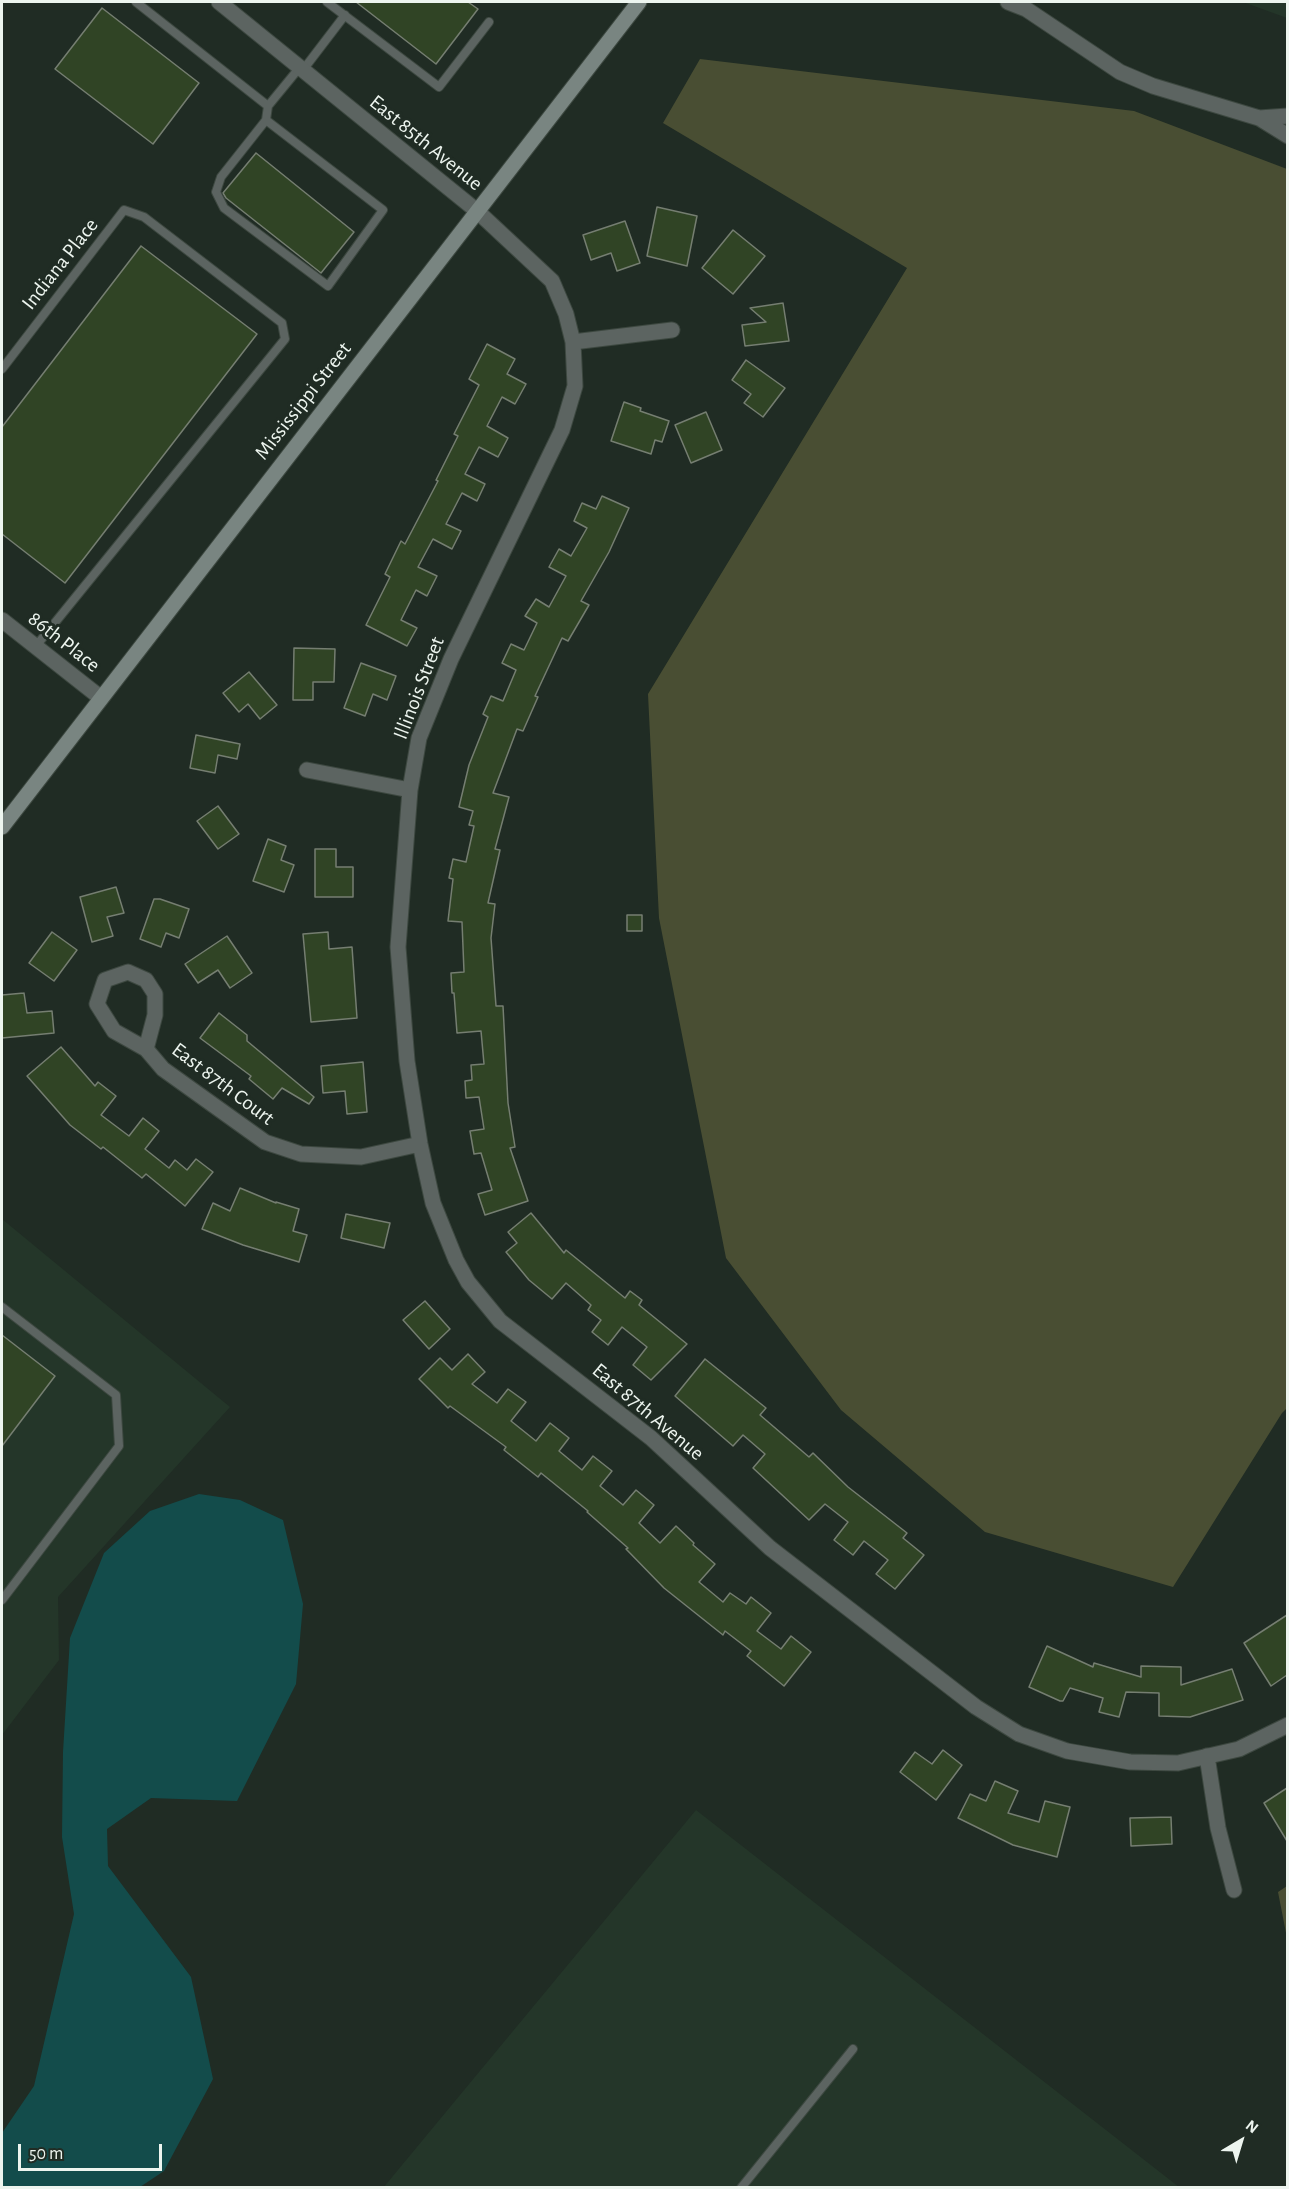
<!DOCTYPE html>
<style>
body{margin:0}
#map{position:relative;width:1289px;height:2189px;overflow:hidden;background:#202c24;font-family:"Alegreya Sans",sans-serif}
canvas{display:block}
.frame{position:absolute;inset:0;border:3px solid #edf5ef;pointer-events:none}
.north{position:absolute;left:1211px;top:2111px;width:60px;height:60px;-webkit-text-stroke:4px #202c24;paint-order:stroke;rotate:38deg;font-size:16px;font-weight:700;line-height:24px;text-align:center;color:#edf5ef}
.north::after{content:'';display:block;margin:auto;width:21px;height:27px;background:#edf5ef;clip-path:polygon(50% 0,100% 100%,50% 72%,0 100%)}
.scale{position:absolute;left:18px;top:2144px;width:144px;height:27px;box-sizing:border-box;border:3px solid #edf5ef;border-top:0;padding-left:8px;font-size:18px;line-height:21px;white-space:nowrap;color:#edf5ef;-webkit-text-stroke:4px #202c24;paint-order:stroke}
</style>
<div id="map">
<canvas width="1289" height="2189"></canvas>
<div class="frame"></div>
<div class="north">N</div>
<div class="scale">50 m</div>
</div>
<script>
const c = document.querySelector('canvas').getContext('2d');
c.lineJoin = 'round';
function fill(path, color) { c.fillStyle = color; c.fill(path, 'evenodd'); }
const shape = rows => new Path2D(rows.map(r => 'M' + r).join(''));
function trace(path, color, width, dash) { c.strokeStyle = color; c.lineWidth = width; c.lineCap = dash ? 'butt' : 'round'; c.setLineDash(dash || []); c.stroke(path); }
function drawText(font, color, halo, rows, align = 'center') {
  c.font = font + ' "Alegreya Sans",sans-serif'; c.lineWidth = 6; c.setLineDash([]); c.textBaseline = 'middle'; c.strokeStyle = halo; c.fillStyle = color; for (const [text, x, y, turn = 0] of rows) {
    c.save(); c.translate(x, y); c.rotate((+turn || 0) * Math.PI / 180); c.textAlign = isNaN(turn) ? turn : align; if (halo) c.strokeText(text, 0, 0); c.fillText(text, 0, 0); c.restore();
  }
}
const built = shape([
 [1243,2,1287,2,1287,18],
 [2,1219,230,1407,58,1597,59,1660,2,1735],
 [696,1810,1179,2187,383,2188]
]);
const green = shape([
 [700,59,1134,111,1287,169,1287,1408,1282,1413,1173,1587,985,1532,841,1410,726,1258,659,918,648,694,907,268,663,123],
 [1287,1886,1287,1938,1278,1892]
]);
const water = shape([
 [199,1494,240,1500,283,1520,303,1604,296,1684,237,1801,151,1798,107,1829,108,1866,191,1977,213,2079,164,2171,140,2187,2,2187,2,2133,34,2086,74,1914,62,1837,63,1752,70,1638,104,1553,150,1511]
]);
const building = shape([
 [356,2,468,2,478,9,436,64,356,2],
 [102,8,199,83,153,144,55,69,102,8],
 [256,153,354,232,321,273,226,198,223,193,256,153],
 [657,207,697,216,687,266,647,256,657,207],
 [625,221,640,263,617,271,611,253,591,260,583,235,625,221],
 [733,230,765,256,733,294,702,268,733,230],
 [141,246,257,334,65,583,2,534,2,427,141,246],
 [783,303,789,341,745,346,742,325,766,322,750,308,783,303],
 [487,344,515,359,507,374,526,384,515,404,502,397,487,426,508,438,498,457,479,447,465,474,485,484,477,501,462,493,446,524,461,531,452,549,433,539,418,567,437,576,427,596,416,590,401,620,417,628,407,646,366,625,390,577,385,574,401,541,405,544,438,481,436,480,458,436,454,434,479,385,469,379,487,344],
 [746,360,785,388,763,417,744,403,751,394,732,380,746,360],
 [624,402,641,408,640,411,669,421,662,442,655,440,651,454,611,441,624,402],
 [706,412,722,450,691,463,675,425,706,412],
 [602,496,629,508,609,552,581,601,589,605,568,641,562,638,535,696,538,697,523,731,517,729,493,793,509,797,495,849,500,850,488,903,495,904,491,938,496,1006,503,1006,508,1103,515,1147,510,1148,528,1201,485,1215,478,1194,492,1190,481,1153,474,1154,470,1131,484,1129,479,1097,466,1098,465,1081,472,1080,471,1065,484,1064,481,1031,457,1033,454,993,452,993,451,973,464,972,462,922,448,921,453,879,449,878,453,859,466,862,474,826,469,825,473,811,459,807,469,765,488,717,483,714,491,696,503,701,516,670,502,663,511,644,524,650,537,623,525,616,536,599,549,607,566,576,549,567,559,549,571,556,587,528,574,521,582,503,596,509,602,496],
 [294,648,335,649,334,682,313,682,313,700,293,700,294,648],
 [361,663,396,676,387,700,373,694,365,716,344,708,361,663],
 [249,672,277,705,260,719,248,704,239,712,223,693,249,672],
 [196,735,240,744,237,759,218,755,215,773,190,768,196,735],
 [218,806,239,834,218,849,197,821,218,806],
 [268,839,286,846,281,860,294,865,284,892,253,881,268,839],
 [315,849,336,849,336,867,353,867,353,897,315,897,315,849],
 [116,887,124,913,107,917,113,936,92,942,80,897,116,887],
 [154,899,160,899,189,909,179,938,166,933,161,947,140,939,154,899],
 [627,915,642,915,642,931,627,931,627,915],
 [52,932,77,950,54,981,29,963,52,932],
 [328,932,329,949,352,947,357,1018,311,1022,303,934,328,932],
 [227,936,252,973,230,988,218,970,198,983,185,964,227,936],
 [24,993,27,1013,52,1011,54,1033,2,1038,2,995,24,993],
 [219,1013,247,1035,247,1041,314,1097,309,1104,282,1088,273,1099,249,1079,251,1076,200,1038,219,1013],
 [61,1047,95,1086,98,1082,116,1096,101,1115,129,1136,143,1118,159,1131,145,1149,169,1168,175,1160,187,1170,196,1159,213,1172,185,1206,146,1174,142,1178,103,1147,101,1149,70,1125,27,1076,61,1047],
 [363,1062,367,1112,347,1114,345,1091,323,1093,321,1066,363,1062],
 [240,1188,276,1203,276,1202,299,1209,293,1231,307,1235,299,1262,243,1245,202,1229,213,1203,230,1211,240,1188],
 [531,1213,564,1253,566,1250,625,1298,630,1291,642,1300,639,1305,687,1344,651,1380,633,1365,647,1347,622,1327,608,1345,592,1332,601,1320,588,1310,591,1305,566,1283,552,1299,529,1280,506,1252,517,1243,508,1232,531,1213],
 [346,1214,390,1223,384,1248,341,1238,346,1214],
 [425,1301,450,1329,429,1349,403,1320,425,1301],
 [2,1335,55,1376,2,1446,2,1335],
 [468,1354,485,1372,472,1384,497,1403,508,1389,526,1402,511,1421,536,1441,550,1423,569,1438,559,1451,582,1470,593,1456,612,1471,600,1486,623,1505,636,1490,654,1505,639,1523,660,1543,676,1526,694,1543,693,1545,715,1564,699,1582,723,1602,730,1593,746,1604,751,1597,771,1613,757,1631,781,1649,791,1636,811,1652,784,1686,747,1656,751,1651,725,1631,723,1635,664,1588,626,1549,628,1548,587,1512,588,1511,541,1473,538,1477,504,1450,506,1447,450,1406,448,1408,419,1379,440,1358,452,1370,468,1354],
 [705,1359,766,1408,760,1415,809,1457,813,1453,848,1487,907,1533,903,1538,924,1555,895,1589,876,1574,888,1560,864,1541,853,1555,834,1540,848,1522,825,1504,809,1520,753,1468,765,1454,743,1435,733,1446,675,1396,705,1359],
 [1287,1615,1287,1675,1271,1686,1244,1643,1287,1615],
 [1047,1646,1093,1667,1094,1663,1141,1677,1141,1666,1181,1667,1181,1685,1232,1669,1243,1700,1190,1717,1159,1716,1159,1693,1126,1692,1119,1717,1099,1712,1103,1698,1070,1688,1063,1701,1060,1701,1029,1687,1047,1646],
 [943,1750,962,1765,936,1800,900,1772,915,1752,932,1764,943,1750],
 [995,1781,1018,1791,1008,1813,1039,1822,1045,1801,1070,1807,1057,1857,1013,1845,958,1818,970,1794,986,1801,995,1781],
 [1287,1788,1287,1841,1264,1803,1287,1788],
 [1171,1817,1172,1844,1131,1846,1130,1818,1171,1817]
]);
const lane = shape([
 [136,2,268,106,266,120,221,177,216,192,224,208,328,286,383,210,266,120],
 [327,2,439,87,489,22],
 [303,70,345,15],
 [268,106,300,67],
 [2,369,124,210,144,217,282,323,285,339,36,646],
 [2,1307,116,1395,119,1446,2,1600],
 [741,2188,853,2049]
]);
const street = shape([
 [219,2,477,211,552,281,566,314,573,342,575,386,562,430,451,659,419,738,410,790,398,947,407,1061,420,1144,433,1203,456,1260,468,1282,500,1321,651,1438,770,1548,976,1707,1019,1734,1067,1751,1130,1762,1178,1763,1239,1749,1288,1725],
 [1008,2,1026,9,1120,72,1153,86,1259,118,1288,136],
 [1259,118,1288,116],
 [573,342,672,330],
 [2,620,101,698],
 [307,770,410,790],
 [146,1049,155,1015,155,994,146,980,128,972,105,980,97,1004,114,1031,146,1049,163,1069,265,1142,301,1154,361,1157,420,1144],
 [1207,1756,1218,1828,1234,1890]
]);
const secondary = shape([
 [2,827,639,2]
]);
const streetNames = [
 ["East 85th Avenue",426,143,39],
 ["Indiana Place",60,264,-52],
 ["Mississippi Street",303,401,-52],
 ["86th Place",64,642,38],
 ["Illinois Street",419,688,-69],
 ["East 87th Court",223,1084,37],
 ["East 87th Avenue",648,1412,40]
];
fill(built, '#243629');
fill(green, '#494e33');
fill(water, '#134c4b');
fill(building, '#304425');
trace(building, '#757e71', 1.5);
trace(lane, '#3d4840', 10);
trace(street, '#3d4840', 17);
trace(secondary, '#3d4840', 17);
trace(lane, '#5c6461', 8);
trace(street, '#5c6461', 15);
trace(secondary, '#798581', 15);
drawText('21px', '#edf5ef', '#202c24', streetNames);
</script>
